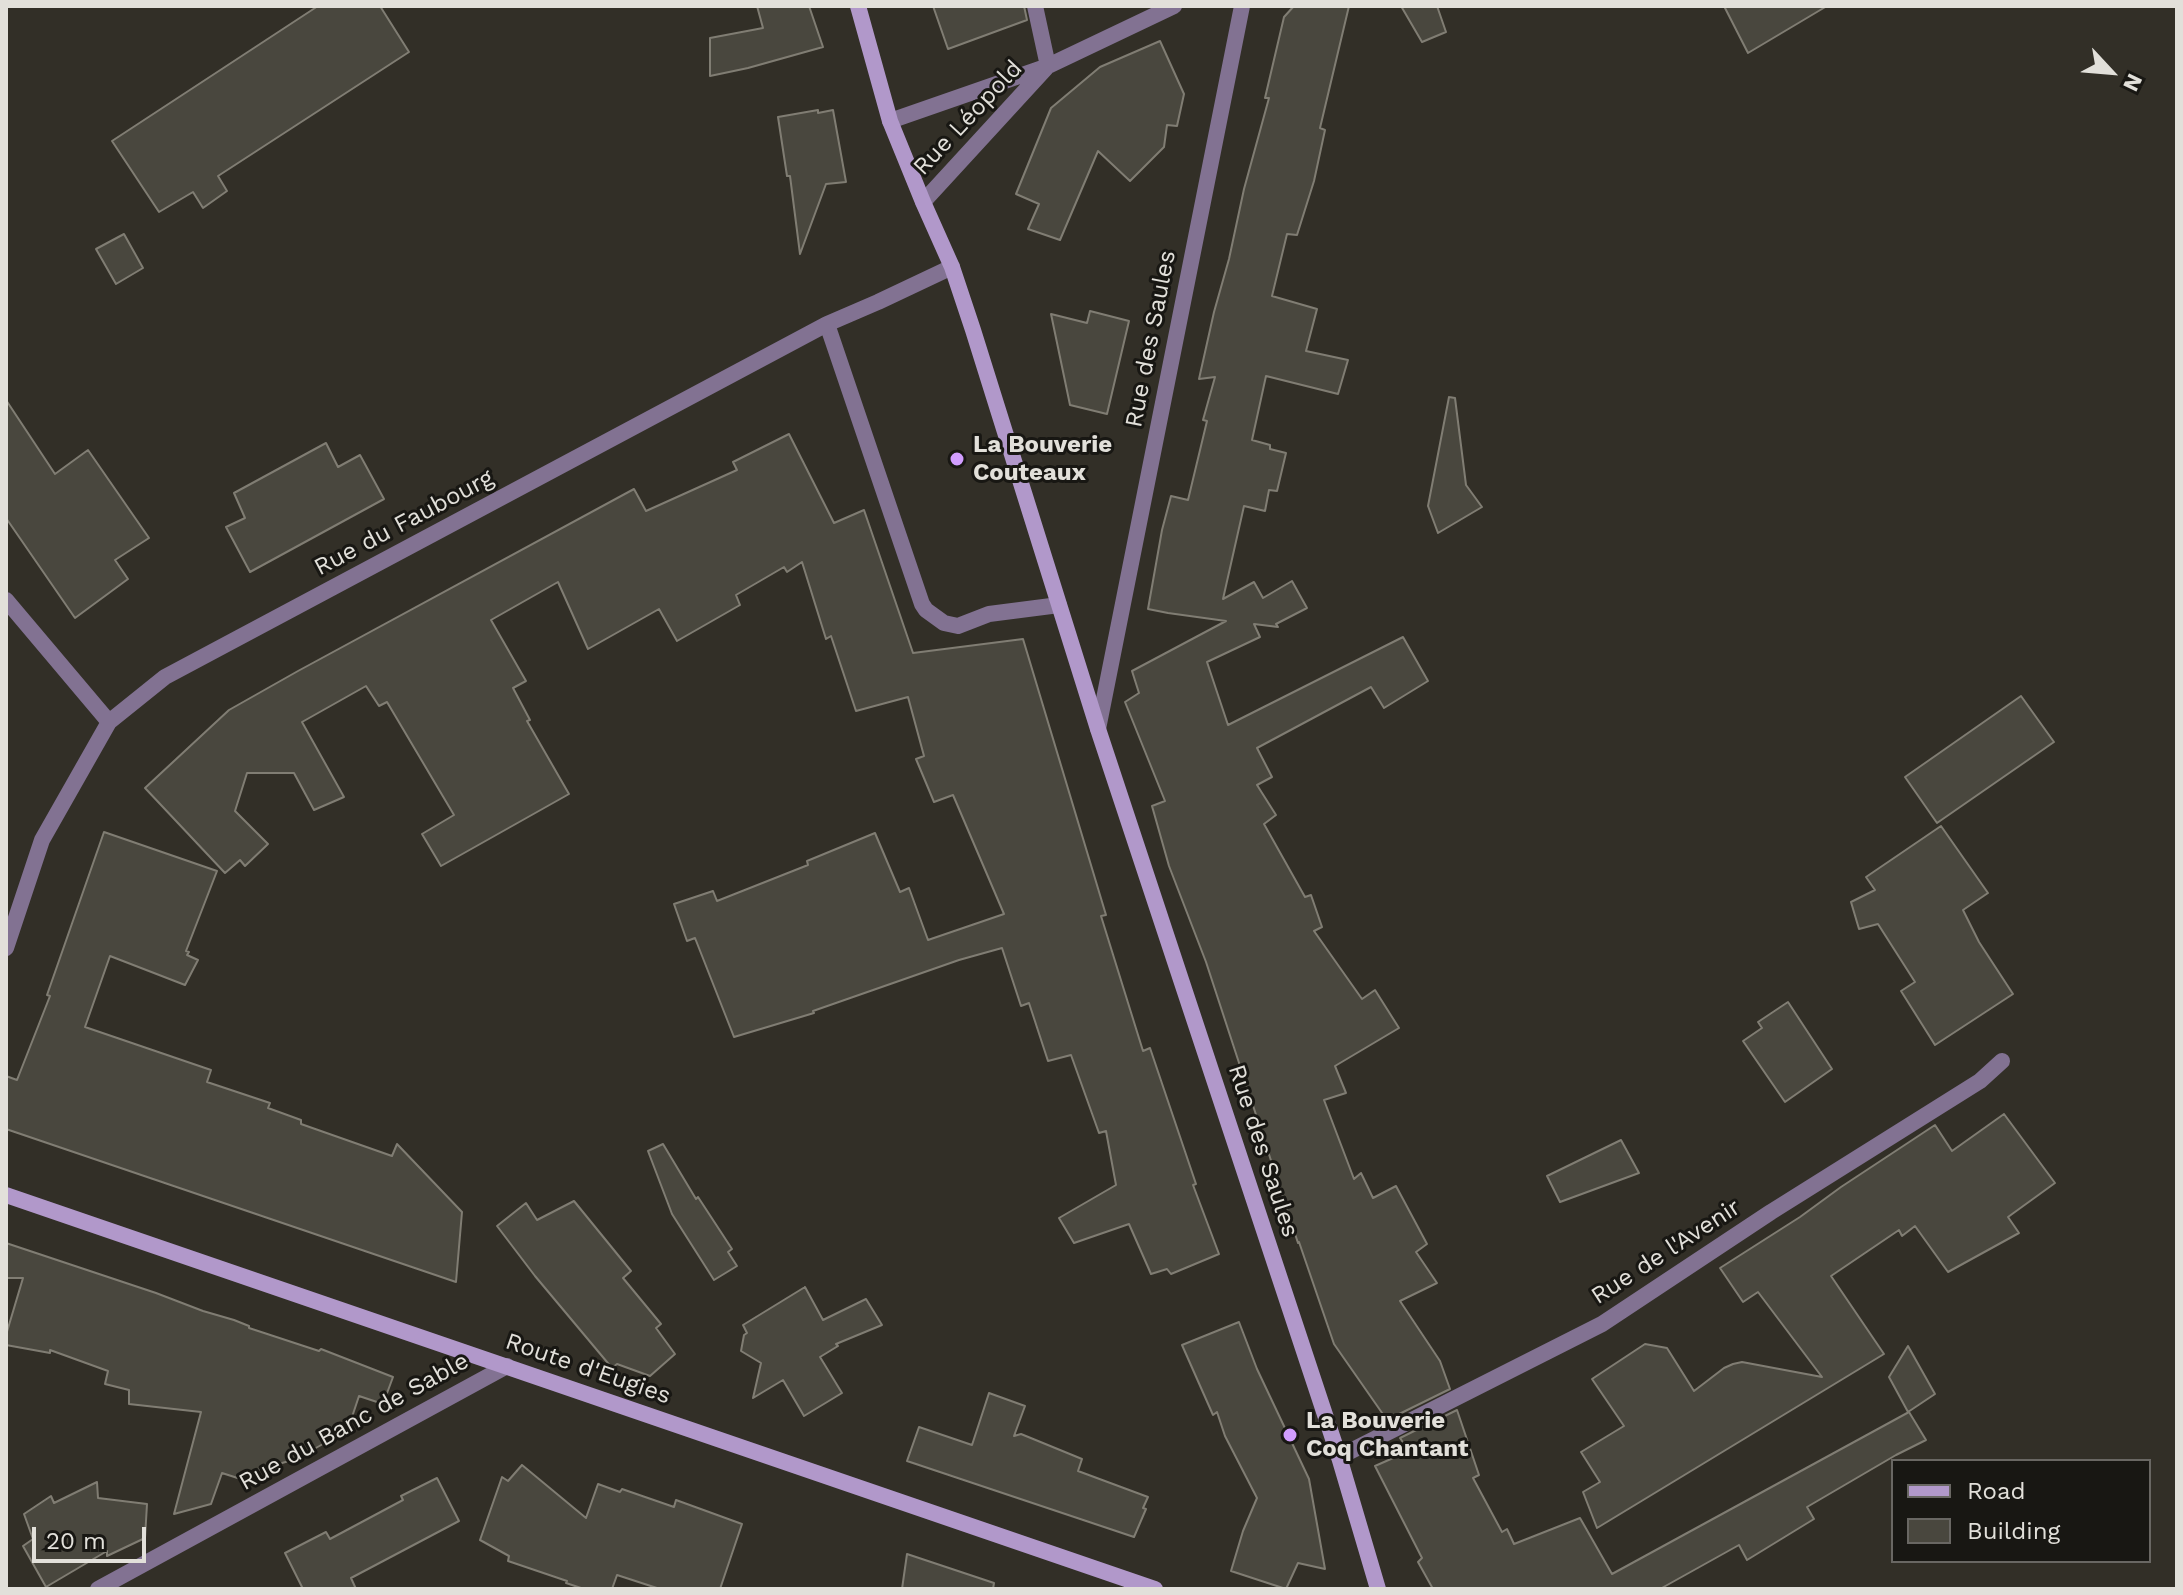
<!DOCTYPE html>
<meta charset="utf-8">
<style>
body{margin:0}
#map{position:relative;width:2183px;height:1595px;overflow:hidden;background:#322f27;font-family:"Work Sans",sans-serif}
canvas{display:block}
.frame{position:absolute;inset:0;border:8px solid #e2e0da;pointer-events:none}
.legend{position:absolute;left:1891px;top:1459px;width:260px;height:104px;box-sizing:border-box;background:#181713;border:2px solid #696763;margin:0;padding:10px 14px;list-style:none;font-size:24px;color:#e2e0da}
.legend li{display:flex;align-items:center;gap:16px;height:40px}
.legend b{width:40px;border:2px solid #696763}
.north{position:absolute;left:2071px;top:32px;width:80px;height:80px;-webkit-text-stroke:6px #181713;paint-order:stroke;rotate:116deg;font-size:22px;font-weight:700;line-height:32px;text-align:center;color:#e2e0da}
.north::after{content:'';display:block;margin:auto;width:28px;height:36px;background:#e2e0da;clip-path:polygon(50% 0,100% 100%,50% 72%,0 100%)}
.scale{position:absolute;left:32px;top:1527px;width:114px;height:36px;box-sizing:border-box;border:4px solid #e2e0da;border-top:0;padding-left:10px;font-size:24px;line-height:28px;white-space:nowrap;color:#e2e0da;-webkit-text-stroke:6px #181713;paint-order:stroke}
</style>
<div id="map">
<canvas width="2183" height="1595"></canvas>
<div class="frame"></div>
<ul class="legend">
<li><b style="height:10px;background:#b198ca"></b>Road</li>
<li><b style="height:22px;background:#49473e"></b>Building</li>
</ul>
<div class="north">N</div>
<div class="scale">20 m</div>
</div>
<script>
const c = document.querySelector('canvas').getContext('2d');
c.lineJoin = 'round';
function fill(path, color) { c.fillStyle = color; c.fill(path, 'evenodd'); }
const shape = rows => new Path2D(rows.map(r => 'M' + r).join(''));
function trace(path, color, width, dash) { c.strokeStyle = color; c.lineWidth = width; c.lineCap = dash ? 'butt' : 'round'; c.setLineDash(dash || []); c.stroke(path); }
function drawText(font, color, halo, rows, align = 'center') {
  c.font = font + ' "Work Sans",sans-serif'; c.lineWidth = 6; c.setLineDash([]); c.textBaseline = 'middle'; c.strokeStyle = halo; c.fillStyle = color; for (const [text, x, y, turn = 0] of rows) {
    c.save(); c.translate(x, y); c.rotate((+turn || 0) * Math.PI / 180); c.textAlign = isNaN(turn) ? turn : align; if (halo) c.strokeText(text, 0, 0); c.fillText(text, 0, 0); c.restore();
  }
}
const building = shape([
 [318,6,380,6,409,52,218,176,227,191,203,208,193,192,159,212,112,141,318,6],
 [757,6,809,6,823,47,748,68,710,76,710,38,763,28,757,6],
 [933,6,1024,6,1027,20,948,49,933,6],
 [1294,6,1349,6,1320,128,1325,130,1314,181,1297,235,1287,234,1272,296,1317,309,1306,351,1348,360,1338,394,1266,376,1252,440,1270,445,1270,449,1286,453,1277,491,1269,490,1265,511,1244,506,1223,599,1254,582,1263,598,1292,581,1307,608,1276,624,1278,627,1254,624,1260,637,1207,662,1228,725,1403,637,1428,681,1384,708,1371,687,1257,748,1272,777,1257,785,1276,815,1264,824,1305,897,1311,895,1322,927,1314,931,1362,999,1375,990,1399,1028,1335,1066,1346,1093,1324,1100,1354,1179,1361,1173,1373,1198,1396,1186,1427,1244,1416,1252,1437,1283,1400,1301,1440,1361,1450,1389,1387,1420,1334,1344,1299,1242,1298,1243,1206,962,1169,866,1152,806,1165,801,1125,702,1139,693,1132,671,1226,621,1168,613,1148,609,1162,530,1171,496,1188,500,1207,421,1203,420,1215,377,1199,379,1214,312,1229,259,1244,189,1269,98,1265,98,1284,17,1294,6],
 [1401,6,1437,6,1446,32,1422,42,1401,6],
 [1724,6,1827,6,1748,53,1724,6],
 [1160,41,1184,94,1177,126,1167,125,1164,147,1130,181,1098,151,1060,240,1028,229,1039,204,1016,194,1051,108,1100,67,1160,41],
 [818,110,818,113,833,110,846,182,826,184,800,254,790,176,787,176,778,117,818,110],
 [124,234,143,268,116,284,96,249,124,234],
 [1090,311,1129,321,1107,414,1070,405,1051,314,1087,323,1090,311],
 [1449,397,1455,398,1466,485,1482,507,1438,533,1428,506,1449,397],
 [6,400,55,474,88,450,149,538,115,560,128,579,75,618,6,518,6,400],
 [789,434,834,523,864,510,913,653,1023,639,1106,915,1101,916,1143,1051,1150,1048,1196,1184,1193,1185,1219,1254,1171,1274,1167,1269,1151,1274,1129,1224,1074,1243,1059,1218,1116,1185,1106,1131,1099,1133,1071,1055,1048,1061,1029,1003,1021,1006,1002,948,959,960,813,1011,814,1013,734,1037,695,938,687,941,674,904,713,891,717,901,808,865,807,861,875,833,900,892,909,888,928,940,1004,914,953,795,934,802,916,759,924,756,908,697,856,711,831,636,826,639,802,562,787,572,784,567,736,595,740,605,677,641,659,609,588,649,558,582,491,620,526,681,513,688,530,720,527,721,569,794,441,866,422,834,454,815,387,702,379,706,366,686,302,722,344,797,314,810,294,773,247,773,235,811,268,844,245,866,240,860,225,873,145,788,229,710,298,671,634,489,646,511,737,470,733,462,789,434],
 [326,443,338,467,360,455,384,499,250,572,226,527,245,518,234,493,326,443],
 [2021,696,2054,742,1937,823,1905,777,2021,696],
 [1941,826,1988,893,1963,910,1979,942,2013,994,1935,1045,1901,991,1915,982,1878,924,1859,929,1851,902,1875,890,1866,877,1941,826],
 [104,832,217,871,186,951,189,952,187,955,198,960,185,985,110,956,85,1027,211,1070,207,1082,270,1103,268,1108,301,1120,301,1124,392,1156,397,1144,462,1212,456,1282,6,1129,6,1076,17,1080,50,996,47,995,104,832],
 [1788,1002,1832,1069,1785,1102,1743,1041,1762,1028,1758,1022,1788,1002],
 [2004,1114,2055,1183,2008,1217,2019,1233,1948,1272,1915,1226,1902,1236,1899,1230,1831,1276,1884,1354,1597,1528,1583,1492,1600,1482,1581,1452,1624,1426,1592,1379,1645,1344,1667,1348,1694,1391,1724,1368,1733,1364,1742,1362,1822,1377,1758,1292,1743,1302,1720,1268,1800,1217,1841,1187,1935,1125,1952,1151,2004,1114],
 [1621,1140,1639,1173,1560,1202,1547,1176,1621,1140],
 [663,1144,696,1199,698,1197,732,1249,728,1252,737,1266,714,1280,672,1214,648,1151,663,1144],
 [574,1201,631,1271,623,1278,661,1324,656,1328,675,1354,650,1376,617,1364,612,1368,535,1276,497,1226,526,1203,537,1220,574,1201],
 [6,1243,156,1293,203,1311,234,1320,249,1326,249,1328,319,1351,321,1349,393,1377,383,1404,359,1396,346,1435,323,1444,296,1459,254,1471,250,1482,222,1473,211,1504,174,1514,201,1412,129,1404,129,1390,105,1384,108,1371,50,1350,50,1353,6,1345,6,1335,23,1278,6,1278,6,1243],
 [805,1287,823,1320,866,1299,882,1325,836,1344,838,1346,820,1357,842,1393,804,1416,783,1380,753,1398,761,1363,741,1351,744,1335,747,1333,743,1325,805,1287],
 [1239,1322,1257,1369,1309,1479,1325,1569,1298,1563,1286,1589,1231,1571,1243,1531,1257,1498,1225,1436,1217,1412,1213,1415,1182,1345,1239,1322],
 [1908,1346,1935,1394,1908,1412,1889,1377,1908,1346],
 [989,1393,1025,1406,1014,1436,1021,1434,1082,1459,1078,1471,1148,1497,1143,1508,1146,1509,1134,1537,907,1461,919,1427,972,1445,989,1393],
 [1457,1410,1479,1475,1473,1478,1502,1532,1507,1529,1514,1544,1580,1518,1612,1574,1909,1412,1926,1440,1896,1455,1807,1507,1814,1519,1747,1560,1739,1545,1660,1589,1433,1589,1418,1562,1422,1558,1375,1466,1409,1451,1400,1438,1457,1410],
 [522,1465,586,1518,598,1484,620,1492,622,1489,674,1507,676,1500,742,1524,720,1589,660,1589,617,1575,612,1589,584,1589,566,1583,567,1581,508,1561,509,1556,480,1540,502,1477,508,1481,522,1465],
 [437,1478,459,1521,351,1578,356,1589,303,1589,285,1553,326,1532,330,1539,403,1500,401,1496,437,1478],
 [97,1482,98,1498,147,1504,145,1538,107,1556,107,1551,46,1587,23,1546,33,1539,24,1514,51,1496,54,1503,97,1482],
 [907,1554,994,1583,993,1589,902,1589,907,1554]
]);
const street = shape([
 [1035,6,1048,66],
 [890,121,1048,66,1174,6],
 [923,202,1046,68],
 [827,324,922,604,926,610,944,623,958,626,989,614,1059,605],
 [6,600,109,722],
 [1098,729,1242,6],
 [6,948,42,840,109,722,165,677,827,324,878,302,952,267],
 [1339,1457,1602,1324,1771,1212,1980,1081,2002,1061],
 [98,1589,507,1366]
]);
const secondary = shape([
 [858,6,890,121,923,202,952,267,973,330,1098,729,1339,1457,1378,1589],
 [6,1195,1155,1589]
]);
const markers = [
 [957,459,8,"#d19dfe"],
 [1290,1435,8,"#d19dfe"]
];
const streetNames = [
 ["Rue Léopold",968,118,-47],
 ["Rue des Saules",1151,339,-79],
 ["Rue du Faubourg",404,523,-28],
 ["Rue des Saules",1263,1151,72],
 ["Rue de l'Avenir",1666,1252,-33],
 ["Route d'Eugies",588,1369,19],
 ["Rue du Banc de Sable",354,1422,-29]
];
const poiNames = [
 ["La Bouverie",973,445],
 ["Couteaux",973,473],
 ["La Bouverie",1306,1421],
 ["Coq Chantant",1306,1449]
];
fill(building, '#49473e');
trace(building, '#807d73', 2);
trace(street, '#827292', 16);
trace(secondary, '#b198ca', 16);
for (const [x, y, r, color] of markers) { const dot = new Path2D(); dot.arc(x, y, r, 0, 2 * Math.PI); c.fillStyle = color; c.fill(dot); trace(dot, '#181713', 3); }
drawText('24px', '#e2e0da', '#181713', streetNames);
drawText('bold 24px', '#e2e0da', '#181713', poiNames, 'left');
</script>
